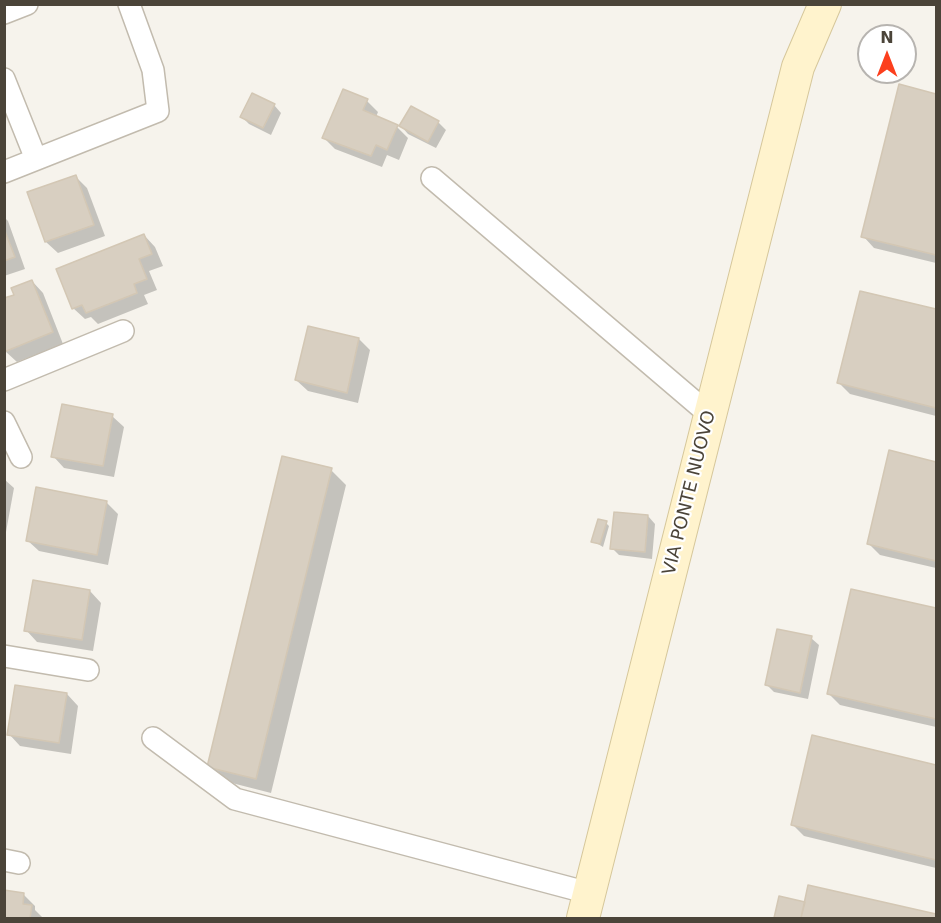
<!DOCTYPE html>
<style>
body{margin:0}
#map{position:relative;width:941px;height:923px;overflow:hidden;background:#f6f3ec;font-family:"DejaVu Sans",sans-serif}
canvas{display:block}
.frame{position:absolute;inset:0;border:6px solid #4b4439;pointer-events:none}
.north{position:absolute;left:857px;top:24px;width:60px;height:60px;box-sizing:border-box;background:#fff;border:2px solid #b7b4b0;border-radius:50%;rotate:0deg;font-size:16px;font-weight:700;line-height:24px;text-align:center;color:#4b4439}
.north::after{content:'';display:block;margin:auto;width:21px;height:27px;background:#fc3f1d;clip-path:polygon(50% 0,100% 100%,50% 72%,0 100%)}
</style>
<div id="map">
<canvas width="941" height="923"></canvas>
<div class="frame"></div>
<div class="north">N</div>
</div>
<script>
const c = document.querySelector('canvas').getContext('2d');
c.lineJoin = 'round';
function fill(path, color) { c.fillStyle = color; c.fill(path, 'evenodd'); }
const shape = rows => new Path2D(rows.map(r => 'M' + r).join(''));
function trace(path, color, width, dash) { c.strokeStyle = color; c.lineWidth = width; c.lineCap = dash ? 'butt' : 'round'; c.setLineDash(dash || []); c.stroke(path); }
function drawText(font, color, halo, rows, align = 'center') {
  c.font = font + ' "DejaVu Sans",sans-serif'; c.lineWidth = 4.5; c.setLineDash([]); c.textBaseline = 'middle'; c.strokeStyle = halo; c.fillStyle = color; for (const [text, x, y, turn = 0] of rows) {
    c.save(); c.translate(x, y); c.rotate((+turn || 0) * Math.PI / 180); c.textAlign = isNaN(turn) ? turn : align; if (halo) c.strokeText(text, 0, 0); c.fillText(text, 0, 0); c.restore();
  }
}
const shadow = shape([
 [900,86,936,95,936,263,874,248,863,236],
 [367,101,378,112,376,117,397,127,408,138,399,160,387,155,382,167,335,149,324,138],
 [274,105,281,113,271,135,249,124,242,117],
 [411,108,439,123,446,130,436,148,408,134,401,126],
 [76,177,87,188,105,236,58,253,46,242,29,193],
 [4,217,8,221,25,269,4,276],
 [144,235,155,247,163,266,149,271,157,290,144,295,148,304,98,324,91,317,85,319,73,308],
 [32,281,43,293,63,344,17,362,5,351,16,295],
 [861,292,936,311,936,416,850,394,839,383],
 [359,339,370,350,358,403,308,391,296,380],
 [112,416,124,427,114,477,64,468,53,456],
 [891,452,936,463,936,568,880,555,868,543],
 [331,470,346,485,271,793,224,781,209,766],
 [4,479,14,488,4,543],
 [38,489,107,503,118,514,108,565,39,551,27,540],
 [648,516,655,524,652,559,619,555,612,548],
 [606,523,609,526,603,547,593,541],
 [852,590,936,610,936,727,840,705,828,693],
 [90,591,101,603,93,651,37,642,26,630],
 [811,638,819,645,808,699,774,692,767,685],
 [67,694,78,706,71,754,20,746,9,734],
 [813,737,936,767,936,868,804,836,793,825],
 [810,886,936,916,936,918,775,918,780,897,806,904],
 [4,892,24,895,35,906,35,910,43,918,4,918]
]);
const building = shape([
 [899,84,936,94,936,255,861,237,899,84],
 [343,89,368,99,363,110,398,125,387,150,376,145,371,156,322,138,343,89],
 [252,93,275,104,263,128,240,117,252,93],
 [411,106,439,121,428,142,399,126,411,106],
 [76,175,94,225,45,242,27,192,76,175],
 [4,229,15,257,4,261,4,229],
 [144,234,152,254,139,259,147,279,134,284,137,293,86,313,82,305,72,309,56,269,144,234],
 [32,280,53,332,4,352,4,298,14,295,11,288,32,280],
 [860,291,936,309,936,408,837,383,860,291],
 [308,326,359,338,347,393,295,380,308,326],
 [62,404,113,414,103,466,51,457,62,404],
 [889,450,936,462,936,561,867,544,889,450],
 [282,456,332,468,256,779,207,767,282,456],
 [36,487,107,501,97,555,26,541,36,487],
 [614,512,648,515,645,552,610,549,614,512],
 [598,519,607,521,600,544,591,542,598,519],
 [33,580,90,590,82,640,24,631,33,580],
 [851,589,936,608,936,719,827,694,851,589],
 [777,629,812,636,800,693,765,685,777,629],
 [15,685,67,693,59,743,7,735,15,685],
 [812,735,936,765,936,860,791,825,812,735],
 [808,885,936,914,936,918,801,918,808,885],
 [4,890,24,893,23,904,32,905,30,918,4,918,4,890],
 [779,896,805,902,801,918,774,918,779,896]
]);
const street = shape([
 [4,13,27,4],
 [4,79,36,159],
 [4,172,158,111,153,70,129,4],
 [432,178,710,415],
 [4,380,123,331],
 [4,422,21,457],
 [4,656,88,670],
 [153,738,235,799,589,893],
 [4,860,19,863]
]);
const secondary = shape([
 [583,918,798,67,825,4]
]);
const streetNames = [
 ["VIA PONTE NUOVO",690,493,-76]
];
fill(shadow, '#0003');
fill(building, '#d8cfc1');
trace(building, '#d3c7b4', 1.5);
trace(street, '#c2bbae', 24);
trace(secondary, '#d6c79b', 34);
trace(street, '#fff', 21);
trace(secondary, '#fff3cd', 32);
drawText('18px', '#4b4439', '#fff', streetNames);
</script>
